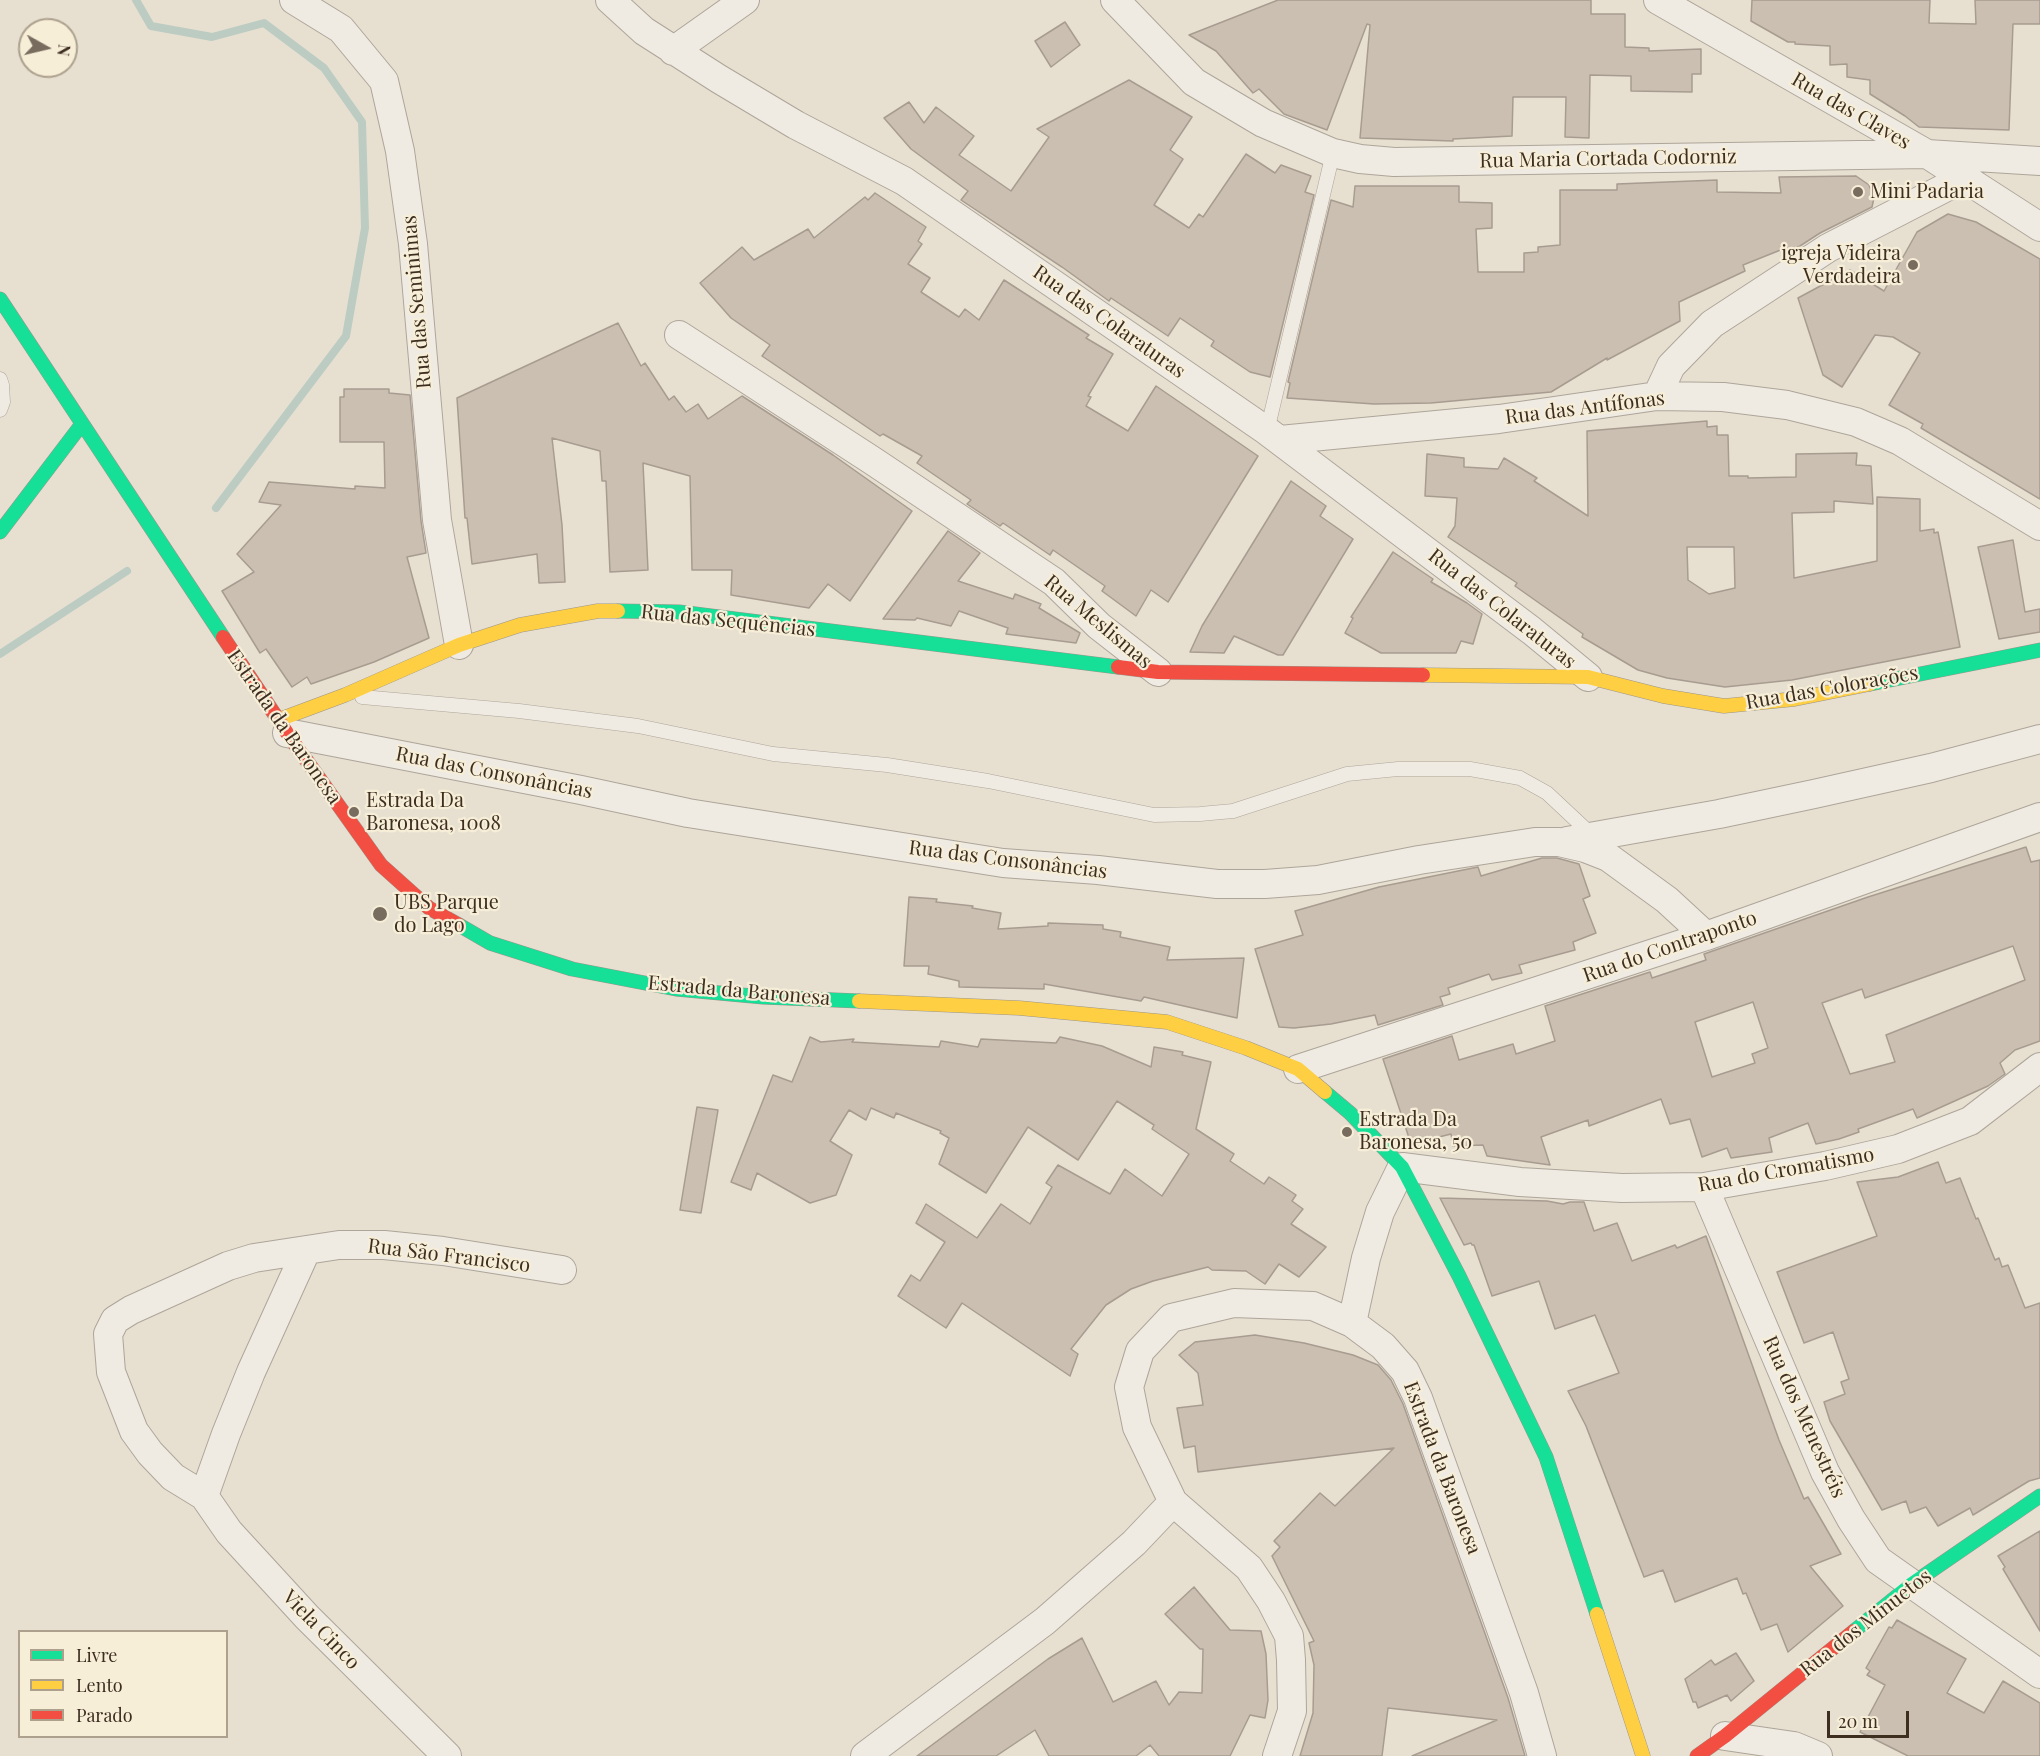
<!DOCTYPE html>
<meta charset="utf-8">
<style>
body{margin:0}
#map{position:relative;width:2040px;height:1756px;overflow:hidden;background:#e7e0d1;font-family:"Playfair Display",serif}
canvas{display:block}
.legend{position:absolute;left:18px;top:1630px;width:210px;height:108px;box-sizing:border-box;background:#f7eed8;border:2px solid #ada18e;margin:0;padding:8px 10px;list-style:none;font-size:18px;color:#3d2e20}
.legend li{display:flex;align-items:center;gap:12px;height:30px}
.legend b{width:30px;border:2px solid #ada18e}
.north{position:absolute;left:18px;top:18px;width:60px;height:60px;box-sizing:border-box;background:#f7eed8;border:2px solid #ada18e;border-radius:50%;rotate:98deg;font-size:16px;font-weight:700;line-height:24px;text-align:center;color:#3d2e20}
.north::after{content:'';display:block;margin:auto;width:21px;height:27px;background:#786c5e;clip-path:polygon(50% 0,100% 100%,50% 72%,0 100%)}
.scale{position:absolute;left:1827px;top:1711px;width:82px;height:27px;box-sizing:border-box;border:3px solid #3d2e20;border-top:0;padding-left:8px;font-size:18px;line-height:21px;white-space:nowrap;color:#3d2e20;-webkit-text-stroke:4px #f7eed8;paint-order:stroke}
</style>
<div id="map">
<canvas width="2040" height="1756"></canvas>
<ul class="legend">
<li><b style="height:8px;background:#16e098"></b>Livre</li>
<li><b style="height:8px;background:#ffcf43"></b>Lento</li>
<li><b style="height:8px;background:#f24e42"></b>Parado</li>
</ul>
<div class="north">N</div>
<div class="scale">20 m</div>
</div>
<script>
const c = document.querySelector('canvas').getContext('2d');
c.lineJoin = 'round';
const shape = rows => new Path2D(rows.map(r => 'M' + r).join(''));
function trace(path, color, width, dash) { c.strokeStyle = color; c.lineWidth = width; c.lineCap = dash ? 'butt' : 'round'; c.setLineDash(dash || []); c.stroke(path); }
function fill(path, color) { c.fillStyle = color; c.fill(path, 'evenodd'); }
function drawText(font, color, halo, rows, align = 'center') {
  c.font = font + ' "Playfair Display",serif'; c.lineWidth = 4.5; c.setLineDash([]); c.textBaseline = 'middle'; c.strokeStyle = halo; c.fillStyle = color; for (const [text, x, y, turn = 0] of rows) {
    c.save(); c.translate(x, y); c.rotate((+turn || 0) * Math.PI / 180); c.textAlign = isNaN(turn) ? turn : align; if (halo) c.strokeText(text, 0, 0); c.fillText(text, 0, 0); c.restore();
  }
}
const stream = shape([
 [136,0,151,26,212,37,264,23,324,68,362,122,365,228,346,336,216,508],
 [0,654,127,571]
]);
const building = shape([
 [1278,0,1591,0,1591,14,1625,14,1625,47,1649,48,1649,51,1701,49,1701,74,1692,74,1692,92,1631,91,1631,76,1590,75,1589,138,1565,137,1566,97,1513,97,1512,136,1453,139,1453,141,1360,138,1370,25,1367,24,1327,130,1284,114,1259,89,1253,93,1216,51,1189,35,1278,0],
 [1752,0,1930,0,1929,23,1976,24,1975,0,2040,0,2040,24,2013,24,2009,130,1919,127,1905,116,1870,94,1870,80,1847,77,1847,64,1830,65,1830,46,1795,44,1795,42,1788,42,1751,21,1752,0],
 [1065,22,1080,45,1051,67,1035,41,1065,22],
 [1129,80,1192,117,1170,150,1183,159,1154,205,1189,228,1199,214,1203,217,1246,154,1275,173,1281,165,1311,176,1305,192,1314,195,1270,377,1250,372,1211,346,1214,341,1180,318,1168,336,1111,298,1109,301,1062,267,961,200,968,191,911,149,884,118,909,102,924,123,936,107,974,136,959,155,1011,191,1049,137,1037,129,1129,80],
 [1856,176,1869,185,1874,198,1872,207,1820,233,1800,246,1784,253,1783,249,1743,265,1745,271,1679,302,1680,321,1607,360,1607,358,1551,392,1431,403,1374,404,1287,398,1290,383,1288,382,1331,200,1353,207,1355,186,1459,186,1459,202,1492,203,1492,228,1476,229,1478,272,1524,272,1524,253,1538,252,1538,247,1560,245,1560,190,1617,190,1617,184,1717,180,1717,192,1781,193,1779,177,1856,176],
 [875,193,926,227,918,241,922,244,908,264,930,278,921,292,959,317,965,309,979,320,1004,280,1089,335,1086,338,1113,354,1088,396,1091,397,1086,406,1128,431,1156,386,1258,456,1168,602,1151,590,1136,616,1102,591,1105,586,1053,550,1050,555,1003,523,1000,526,967,504,971,500,917,463,922,456,883,434,880,436,762,356,770,345,731,318,700,283,742,247,754,260,808,229,814,238,865,197,868,200,875,193],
 [1948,214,1976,222,2040,259,2040,499,1921,428,1923,424,1889,405,1920,353,1893,337,1875,335,1842,387,1823,375,1798,298,1850,270,1884,291,1917,232,1948,214],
 [618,323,641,366,645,363,669,400,674,396,686,412,698,404,708,419,742,396,833,455,912,511,850,601,828,584,809,608,731,595,732,570,692,570,690,476,643,463,648,570,610,572,606,481,602,481,600,451,552,438,562,525,565,582,539,583,537,554,472,564,467,518,465,518,457,398,618,323],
 [344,389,389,389,389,393,410,395,421,521,426,553,407,557,429,638,374,662,311,684,307,677,292,687,266,649,260,653,222,591,254,572,237,554,281,505,259,502,269,482,355,489,355,486,385,488,384,442,340,442,340,397,344,397,344,389],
 [1707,421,1707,427,1717,426,1717,435,1728,435,1729,476,1748,476,1748,478,1796,477,1796,454,1857,453,1856,465,1871,466,1873,504,1834,501,1834,512,1792,513,1794,578,1877,561,1877,497,1920,499,1920,531,1934,529,1934,533,1938,532,1960,647,1792,680,1725,687,1667,678,1638,670,1582,637,1583,634,1515,586,1517,583,1448,537,1455,526,1457,498,1425,496,1427,454,1464,458,1464,467,1498,469,1504,458,1537,478,1534,481,1588,516,1587,431,1707,421],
 [1687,547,1734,547,1735,588,1709,594,1688,580,1687,547],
 [1291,481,1326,506,1320,516,1353,539,1283,655,1278,655,1234,636,1224,653,1190,652,1202,626,1291,481],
 [948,531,980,553,958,581,1013,599,1015,594,1041,604,1039,608,1080,633,1076,643,1006,634,1008,628,959,611,951,626,917,618,915,620,883,619,948,531],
 [2013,540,2025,612,2040,609,2040,632,1999,639,1978,547,2013,540],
 [1393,552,1433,579,1431,582,1467,603,1482,614,1473,644,1461,641,1456,653,1381,653,1345,633,1353,618,1351,617,1393,552],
 [2026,847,2031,862,2040,860,2040,1041,2015,1050,2000,1063,2005,1074,1988,1086,1917,1118,1913,1109,1858,1129,1859,1132,1839,1139,1816,1144,1808,1123,1769,1138,1772,1152,1731,1158,1727,1148,1702,1157,1690,1119,1670,1124,1661,1099,1589,1126,1588,1120,1541,1137,1550,1165,1487,1156,1483,1145,1453,1146,1451,1134,1411,1144,1383,1059,1452,1036,1459,1060,1513,1044,1516,1054,1555,1041,1545,1006,1650,972,1652,978,1706,960,1704,954,1868,897,2026,847],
 [2013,946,2025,980,1886,1035,1895,1062,1850,1074,1822,1003,1862,989,1865,998,2013,946],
 [1753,1002,1768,1048,1752,1054,1755,1063,1712,1077,1695,1022,1753,1002],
 [1542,858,1557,858,1579,864,1590,896,1583,899,1596,933,1573,942,1575,950,1519,965,1522,973,1492,980,1489,974,1448,988,1450,994,1440,997,1443,1005,1378,1025,1375,1015,1331,1024,1294,1028,1279,1027,1255,949,1303,935,1295,911,1379,887,1478,867,1481,876,1542,858],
 [909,897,937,899,936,902,973,906,972,908,1001,913,998,929,1048,926,1048,923,1103,925,1103,929,1121,932,1120,937,1170,947,1167,960,1244,958,1237,1018,1144,997,1141,1001,1044,984,1044,989,959,987,959,981,928,974,929,966,904,966,909,897],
 [810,1037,821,1042,854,1039,852,1042,939,1047,941,1041,978,1047,981,1039,1056,1043,1060,1037,1102,1046,1151,1067,1154,1047,1183,1052,1182,1055,1211,1062,1196,1129,1234,1154,1230,1161,1264,1184,1269,1177,1296,1195,1292,1201,1303,1209,1291,1224,1326,1247,1299,1277,1279,1264,1265,1284,1246,1271,1212,1270,1208,1267,1153,1281,1131,1289,1106,1305,1071,1349,1078,1354,1070,1376,962,1303,946,1328,898,1296,911,1275,920,1281,945,1242,916,1223,926,1204,977,1238,1001,1204,1030,1224,1052,1187,1046,1183,1058,1165,1110,1194,1125,1169,1162,1196,1189,1154,1152,1129,1154,1125,1117,1101,1078,1160,1028,1127,986,1193,939,1164,949,1138,940,1133,941,1131,896,1113,894,1118,871,1108,866,1120,849,1110,830,1141,852,1155,836,1195,810,1203,757,1173,751,1190,731,1182,773,1075,792,1082,810,1037],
 [697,1107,718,1110,701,1213,680,1210,697,1107],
 [1938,1162,1946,1183,1960,1178,1976,1219,1978,1218,1995,1260,1999,1258,2002,1267,2008,1265,2025,1308,2040,1303,2040,1478,2029,1481,1973,1515,1970,1508,1938,1526,1926,1507,1910,1513,1906,1501,1882,1510,1830,1421,1824,1402,1845,1394,1841,1382,1849,1379,1833,1332,1804,1343,1777,1272,1877,1236,1857,1182,1898,1177,1938,1162],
 [1440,1198,1547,1201,1563,1204,1570,1202,1584,1202,1594,1231,1617,1223,1632,1261,1675,1245,1677,1248,1706,1236,1779,1440,1804,1499,1808,1497,1841,1554,1810,1566,1843,1606,1788,1652,1777,1624,1761,1630,1746,1593,1743,1594,1737,1578,1675,1602,1663,1570,1644,1577,1586,1426,1568,1391,1619,1373,1595,1315,1555,1329,1539,1281,1492,1296,1474,1245,1472,1245,1471,1243,1464,1245,1440,1198],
 [1255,1335,1304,1343,1353,1355,1378,1365,1391,1380,1403,1404,1508,1698,1525,1756,1412,1756,1497,1720,1388,1708,1382,1756,1300,1756,1313,1713,1314,1665,1309,1643,1314,1641,1272,1556,1280,1547,1274,1541,1320,1493,1335,1506,1394,1448,1198,1472,1195,1446,1184,1448,1177,1408,1203,1405,1198,1373,1179,1355,1195,1342,1255,1335],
 [2040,1531,2040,1631,2003,1569,2005,1567,1998,1556,2040,1531],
 [1194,1587,1230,1630,1261,1631,1266,1654,1268,1700,1265,1718,1250,1715,1230,1756,1159,1756,1150,1745,1136,1756,1049,1756,1035,1730,996,1756,917,1756,1048,1659,1082,1638,1113,1702,1156,1681,1169,1705,1179,1692,1202,1693,1203,1649,1200,1649,1165,1614,1194,1587],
 [1897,1620,1966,1659,1947,1693,1984,1713,2003,1681,2040,1703,2040,1756,1908,1756,1860,1732,1885,1685,1867,1675,1870,1671,1866,1668,1889,1627,1892,1628,1897,1620],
 [1736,1653,1754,1681,1731,1701,1727,1695,1698,1708,1696,1702,1693,1702,1685,1679,1711,1660,1715,1665,1736,1653]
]);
const lane = shape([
 [0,379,2,385,3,402,0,410],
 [1267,431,1333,153],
 [362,697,519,711,638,726,773,754,887,765,988,781,1154,815,1200,814,1233,811,1347,774,1398,769,1470,769,1520,778,1547,793,1594,837]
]);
const street = shape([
 [294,0,341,29,384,81,400,151,413,244,437,520,459,645],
 [610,0,644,31,719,79,796,125,904,181,1267,431,1532,631,1588,677],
 [1115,0,1194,82,1263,123,1333,153,1360,159,1394,162,1927,154,2040,161],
 [1658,0,1927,154,2040,227],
 [673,51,745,0],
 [679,335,873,461,1054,582,1099,626,1158,672],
 [1657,396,1671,366,1712,324,1828,248,1962,179],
 [1280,440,1499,419,1657,396,1723,397,1787,405,1856,422,1900,441,2040,526],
 [287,733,581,790,688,813,1003,863,1098,870,1217,884,1265,884,1318,880,1419,860,1535,842,1559,842,1585,848,1608,857,1667,900,1706,936],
 [1567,841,1719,814,1814,794,1931,768,2040,739],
 [1298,1069,1706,936,2040,817],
 [1704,1187,1825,1472,1851,1519,1878,1560,2040,1674],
 [204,1496,226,1434,251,1372,306,1251],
 [1173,1502,1249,1568,1271,1601,1289,1636,1291,1660,1292,1711,1277,1756],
 [1725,1736,1794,1746,1818,1756],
 [447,1756,307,1617,229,1532,204,1496,173,1477,150,1453,134,1431,111,1372,108,1334,115,1320,131,1310,228,1266,254,1258,339,1245,384,1245,443,1251,562,1270],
 [865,1756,1045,1621,1134,1543,1173,1502,1137,1427,1129,1387,1140,1351,1171,1318,1234,1303,1313,1306,1352,1323],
 [1542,1756,1524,1693,1418,1398,1405,1371,1383,1346,1352,1323,1366,1258,1380,1212,1402,1167,1520,1182,1622,1188,1704,1187,1825,1166,1898,1149,1970,1121,2040,1067]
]);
const fast = shape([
 [0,299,223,637],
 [0,532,82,424],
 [618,611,679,612,1118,667],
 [1870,684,2040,650],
 [459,925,490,943,572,969,676,989,763,997,859,1001],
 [1325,1092,1350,1113,1402,1167,1459,1276,1546,1457,1597,1614],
 [1854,1631,1912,1584,2040,1496]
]);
const slow = shape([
 [1423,675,1588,677,1663,696,1724,706,1795,699,1870,684],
 [278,720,345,695,459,645,520,625,598,611,618,611],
 [859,1001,1019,1008,1167,1022,1246,1048,1298,1069,1325,1092],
 [1597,1614,1643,1756]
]);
const jam = shape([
 [223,637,287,733,381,865,429,908,459,925],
 [1118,667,1158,672,1423,675],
 [1697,1756,1725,1736,1854,1631]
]);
const markers = [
 [1858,192,6,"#786c5e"],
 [1913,265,6,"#786c5e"],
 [354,812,6,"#786c5e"],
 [380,914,8,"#786c5e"],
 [1347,1132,6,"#786c5e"]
];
const streetNames = [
 ["Rua das Claves",1851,111,30],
 ["Rua Maria Cortada Codorniz",1608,159,-1],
 ["Rua das Seminimas",417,302,-95],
 ["Rua das Colaraturas",1109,322,35],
 ["Rua das Antífonas",1585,408,-7],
 ["Rua das Colaraturas",1502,609,38],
 ["Rua das Sequências",728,621,6],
 ["Rua Meslismas",1098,622,40],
 ["Rua das Colorações",1832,688,-10],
 ["Estrada da Baronesa",284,727,55],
 ["Rua das Consonâncias",494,773,11],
 ["Rua das Consonâncias",1008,860,7],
 ["Rua do Contraponto",1670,947,-19],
 ["Estrada da Baronesa",739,991,5],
 ["Rua do Cromatismo",1786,1170,-10],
 ["Rua São Francisco",449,1256,7],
 ["Rua dos Menestréis",1804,1417,66],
 ["Estrada da Baronesa",1442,1468,69],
 ["Rua dos Minuetos",1866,1623,-38],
 ["Viela Cinco",321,1630,46]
];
const poiNames = [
 ["Mini Padaria",1870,192],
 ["igreja Videira",1901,254,"right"],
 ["Verdadeira",1901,277,"right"],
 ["Estrada Da",366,801],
 ["Baronesa, 1008",366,824],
 ["UBS Parque",394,903],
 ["do Lago",394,926],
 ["Estrada Da",1359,1120],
 ["Baronesa, 50",1359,1143]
];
trace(stream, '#bcccc2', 8);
fill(building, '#cbbfb2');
trace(building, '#a89c90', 1.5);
trace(lane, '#ada599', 15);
trace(street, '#ada599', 30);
trace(fast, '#9c958a', 15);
trace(slow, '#9c958a', 15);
trace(jam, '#9c958a', 15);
trace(lane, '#efebe3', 14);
trace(street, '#efebe3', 28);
trace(fast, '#16e098', 14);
trace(slow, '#ffcf43', 14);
trace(jam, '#f24e42', 14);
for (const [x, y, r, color] of markers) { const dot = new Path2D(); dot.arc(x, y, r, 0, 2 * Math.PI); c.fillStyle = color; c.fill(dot); trace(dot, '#f7eed8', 2); }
drawText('20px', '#3d2e20', '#f7eed8', streetNames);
drawText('20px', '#3d2e20', '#f7eed8', poiNames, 'left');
</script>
